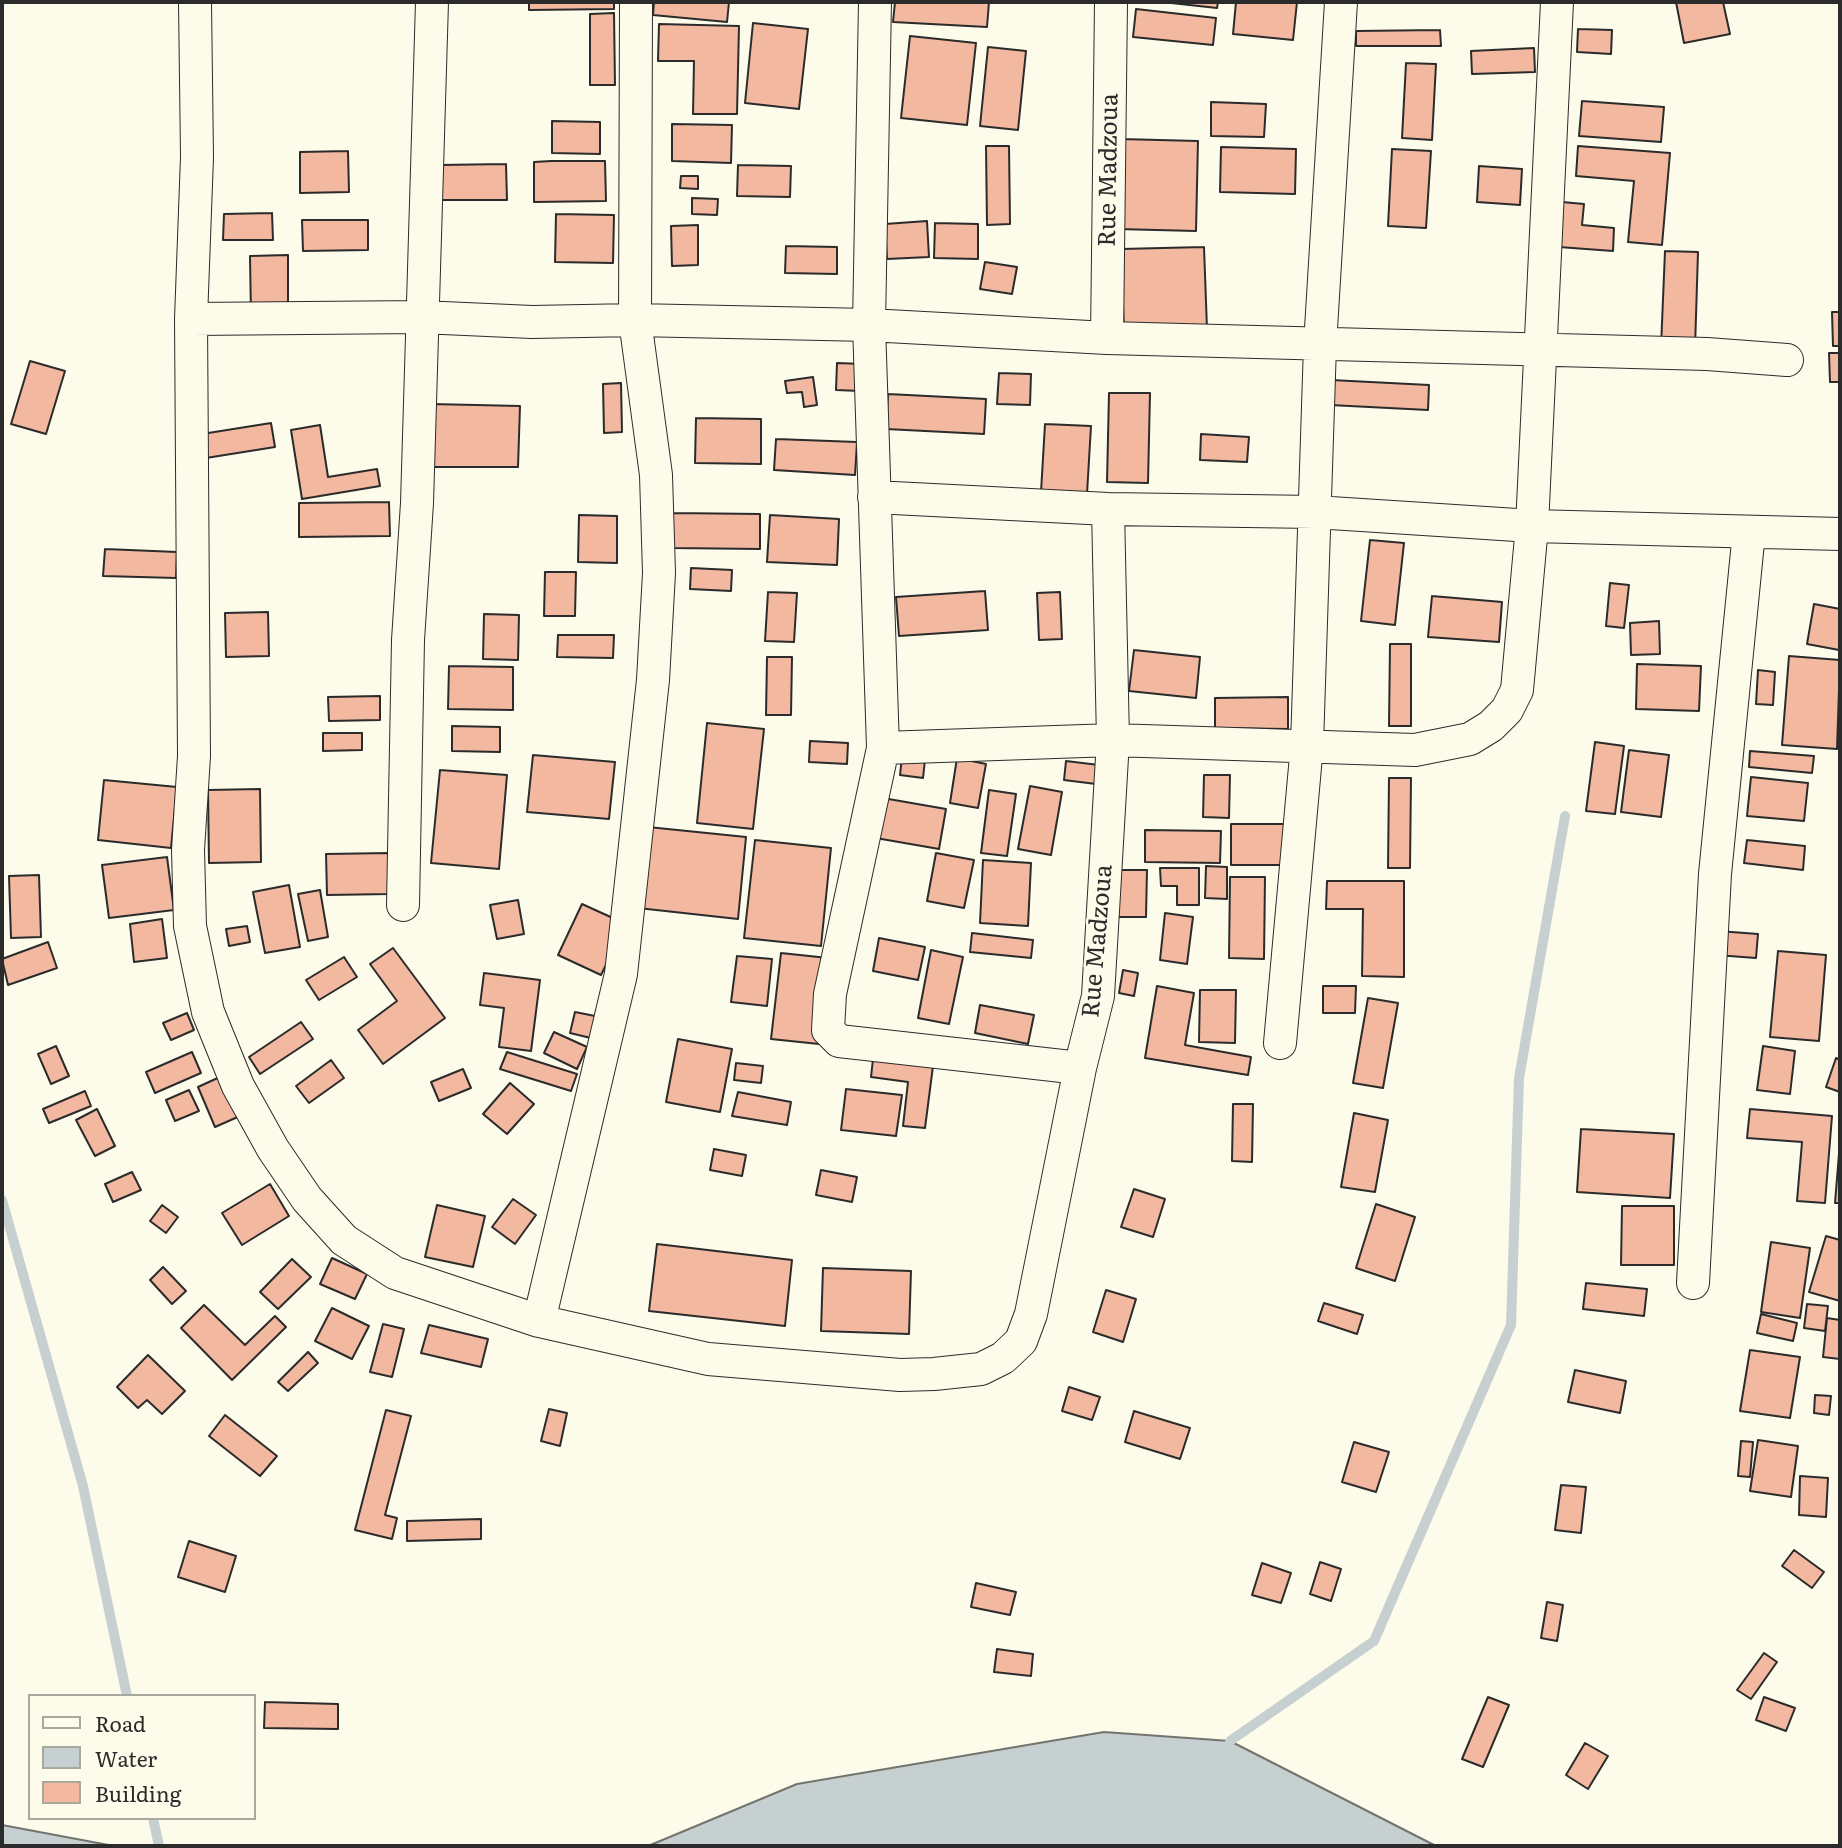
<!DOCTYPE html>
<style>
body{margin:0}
#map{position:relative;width:1842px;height:1848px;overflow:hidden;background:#fdfbea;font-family:Literata,serif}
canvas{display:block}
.frame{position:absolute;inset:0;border:4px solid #2b2b2b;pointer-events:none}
.legend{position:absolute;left:28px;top:1694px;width:228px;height:126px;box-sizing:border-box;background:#fdfbea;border:2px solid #a9a89e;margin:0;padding:9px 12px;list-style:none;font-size:21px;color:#2b2b2b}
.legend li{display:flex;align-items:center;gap:14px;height:35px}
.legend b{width:35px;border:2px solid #a9a89e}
</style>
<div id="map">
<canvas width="1842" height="1848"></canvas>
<div class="frame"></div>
<ul class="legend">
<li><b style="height:9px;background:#fdfbea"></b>Road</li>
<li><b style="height:19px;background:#c7d0d0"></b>Water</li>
<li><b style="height:19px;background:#f2b8a0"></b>Building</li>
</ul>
</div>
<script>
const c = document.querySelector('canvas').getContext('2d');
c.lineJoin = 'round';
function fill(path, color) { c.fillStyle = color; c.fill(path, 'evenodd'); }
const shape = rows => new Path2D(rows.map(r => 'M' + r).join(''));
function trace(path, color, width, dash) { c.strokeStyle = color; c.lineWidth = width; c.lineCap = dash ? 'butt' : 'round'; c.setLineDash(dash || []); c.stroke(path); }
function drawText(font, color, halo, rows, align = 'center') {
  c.font = font + ' Literata,serif'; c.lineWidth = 5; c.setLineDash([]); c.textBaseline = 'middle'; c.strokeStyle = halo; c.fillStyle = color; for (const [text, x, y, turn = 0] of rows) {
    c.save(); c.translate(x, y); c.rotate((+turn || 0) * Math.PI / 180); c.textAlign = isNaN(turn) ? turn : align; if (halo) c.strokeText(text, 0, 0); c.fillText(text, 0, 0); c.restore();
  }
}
const water = shape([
 [1104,1732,1230,1741,1436,1846,648,1846,797,1784,1104,1732],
 [2,1825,114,1846,2,1846,2,1825]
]);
const stream = shape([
 [2,1200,83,1486,127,1696],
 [1230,1741,1374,1641,1511,1325,1519,1078,1565,816],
 [153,1818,159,1846]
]);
const building = shape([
 [529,2,614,2,614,9,529,10,529,2],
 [654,2,729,2,727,22,653,15,654,2],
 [895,2,989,2,987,27,893,22,895,2],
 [1162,2,1218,2,1217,8,1162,2],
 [1236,2,1297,2,1293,40,1233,34,1236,2],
 [1676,2,1723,2,1730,34,1684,43,1676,2],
 [1136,9,1216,18,1213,45,1133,37,1136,9],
 [614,13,615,85,590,85,590,14,614,13],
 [753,23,808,29,799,109,745,103,753,23],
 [659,24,739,26,737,114,693,114,694,61,658,61,659,24],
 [1578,29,1612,30,1611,54,1577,52,1578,29],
 [1440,30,1441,46,1356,46,1356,31,1440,30],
 [910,36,976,43,967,125,901,118,910,36],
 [988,47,1026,51,1018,130,980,126,988,47],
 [1534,48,1535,72,1472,74,1471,51,1534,48],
 [1406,63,1436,64,1432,140,1402,138,1406,63],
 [1582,101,1664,107,1661,142,1579,136,1582,101],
 [1211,102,1266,104,1264,137,1211,136,1211,102],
 [552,121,600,122,600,154,552,153,552,121],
 [672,124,732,125,731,163,672,161,672,124],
 [1120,139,1198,141,1196,231,1117,229,1120,139],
 [986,146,1009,146,1010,224,987,225,986,146],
 [1578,146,1670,153,1662,245,1628,242,1634,181,1576,176,1578,146],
 [1221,147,1296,149,1295,194,1220,192,1221,147],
 [1392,149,1431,151,1426,228,1388,226,1392,149],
 [348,151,349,192,300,193,300,152,348,151],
 [551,161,605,161,606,201,534,202,534,162,551,161],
 [506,164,507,200,440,200,440,165,506,164],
 [738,165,791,166,790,197,737,196,738,165],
 [1479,166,1522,169,1520,205,1477,202,1479,166],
 [681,176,698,176,698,189,680,188,681,176],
 [692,198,718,199,717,215,692,214,692,198],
 [1562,202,1584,204,1582,225,1614,228,1613,251,1559,247,1562,202],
 [272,213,273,240,223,240,224,214,272,213],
 [556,214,614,215,613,263,555,262,556,214],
 [302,220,368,220,368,250,303,251,302,220],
 [927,221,929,257,887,259,885,224,927,221],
 [935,223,978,224,978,259,934,258,935,223],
 [698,225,698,265,672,266,671,226,698,225],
 [786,246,837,247,837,274,785,273,786,246],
 [1204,247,1207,329,1124,332,1121,249,1204,247],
 [1665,251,1698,252,1695,348,1661,347,1665,251],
 [288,255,288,317,251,317,250,256,288,255],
 [985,262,1017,267,1012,294,980,289,985,262],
 [1832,312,1840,312,1840,346,1833,346,1832,312],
 [1829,353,1840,353,1840,382,1830,382,1829,353],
 [30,361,65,371,46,434,11,424,30,361],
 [837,363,862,364,860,391,836,390,837,363],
 [999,373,1031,374,1030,405,997,404,999,373],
 [813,377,817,405,804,407,802,392,787,393,785,381,813,377],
 [1331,380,1429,385,1428,410,1330,405,1331,380],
 [621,383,622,432,604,433,603,384,621,383],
 [1109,393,1150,393,1148,483,1107,482,1109,393],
 [888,394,986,399,984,434,886,429,888,394],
 [431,404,520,406,518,467,430,467,431,404],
 [696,418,761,419,761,464,695,463,696,418],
 [271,423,275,447,206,458,202,434,271,423],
 [1045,424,1091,426,1087,494,1041,492,1045,424],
 [320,425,328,477,377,469,380,486,302,499,291,430,320,425],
 [1201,434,1249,437,1247,462,1200,460,1201,434],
 [776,439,857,442,855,475,774,470,776,439],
 [389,502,390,536,299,537,299,503,389,502],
 [673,513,760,514,760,549,672,548,673,513],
 [579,515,617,516,617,563,578,562,579,515],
 [770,515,839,519,837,565,767,562,770,515],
 [1370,540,1404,543,1395,625,1361,621,1370,540],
 [105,549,177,552,176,578,103,576,105,549],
 [691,568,732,570,731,591,690,589,691,568],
 [545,572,576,572,575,616,544,616,545,572],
 [1610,583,1629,585,1624,628,1606,626,1610,583],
 [985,591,988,630,899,636,896,597,985,591],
 [768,592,797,593,794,642,765,641,768,592],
 [1060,592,1062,639,1039,640,1037,593,1060,592],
 [1432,596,1502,602,1499,642,1428,637,1432,596],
 [1814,604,1840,609,1839,650,1807,644,1814,604],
 [268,612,269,656,226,657,225,613,268,612],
 [484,614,519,615,518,660,483,659,484,614],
 [1659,621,1660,654,1631,655,1630,623,1659,621],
 [558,635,614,635,613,658,557,657,558,635],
 [1390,644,1411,644,1411,726,1389,726,1390,644],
 [1134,650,1200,657,1196,698,1129,691,1134,650],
 [1789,656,1840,660,1837,749,1782,745,1789,656],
 [767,657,792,657,791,715,766,715,767,657],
 [1637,664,1701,666,1699,711,1636,709,1637,664],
 [449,666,513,667,513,710,448,709,449,666],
 [1758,670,1775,672,1773,705,1756,704,1758,670],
 [380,696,380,720,329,721,328,697,380,696],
 [1288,697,1288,729,1215,728,1215,698,1288,697],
 [707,723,764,729,753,829,697,823,707,723],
 [452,726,500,727,500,752,452,751,452,726],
 [323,733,362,733,362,750,323,751,323,733],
 [810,741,848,743,847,764,809,762,810,741],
 [1595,742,1624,746,1615,814,1586,811,1595,742],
 [1629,750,1669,755,1661,817,1621,812,1629,750],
 [1750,751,1814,756,1812,773,1749,767,1750,751],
 [533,755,615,762,609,819,527,812,533,755],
 [902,757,925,760,923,778,900,775,902,757],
 [957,758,986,764,978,808,950,803,957,758],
 [1066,761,1099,765,1096,784,1064,780,1066,761],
 [440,770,507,775,499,869,431,863,440,770],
 [1204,775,1230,775,1229,818,1203,817,1204,775],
 [1751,777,1808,783,1804,821,1747,816,1751,777],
 [1389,778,1411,778,1410,868,1388,868,1389,778],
 [104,780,177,787,171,848,98,840,104,780],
 [1030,786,1062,792,1051,855,1018,849,1030,786],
 [260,789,261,862,209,863,208,790,260,789],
 [989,790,1016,794,1007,856,981,853,989,790],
 [877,797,946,809,939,849,870,837,877,797],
 [1231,824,1285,824,1285,865,1231,865,1231,824],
 [648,827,746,837,738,919,638,908,648,827],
 [1145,830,1221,831,1220,863,1145,862,1145,830],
 [755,840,831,848,821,946,744,938,755,840],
 [1747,840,1805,846,1803,870,1744,863,1747,840],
 [390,853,390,894,327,895,326,854,390,853],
 [936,853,974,860,964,908,927,901,936,853],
 [167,857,174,910,109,918,102,865,167,857],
 [983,860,1031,863,1028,926,980,923,983,860],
 [1206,866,1227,867,1227,899,1205,898,1206,866],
 [1160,868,1199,868,1199,905,1177,905,1177,886,1161,886,1160,868],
 [1115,870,1147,870,1146,917,1115,917,1115,870],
 [39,875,41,937,11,938,9,876,39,875],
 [1230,877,1265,877,1264,959,1229,958,1230,877],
 [1327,881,1404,881,1404,977,1362,976,1363,909,1326,909,1327,881],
 [289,885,300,947,265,953,253,892,289,885],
 [320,890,328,937,308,941,298,894,320,890],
 [518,900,524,934,497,939,490,905,518,900],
 [582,904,626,924,601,975,558,955,582,904],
 [1165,913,1193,917,1187,964,1160,960,1165,913],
 [162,919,167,958,134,962,130,924,162,919],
 [247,926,250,942,229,946,226,929,247,926],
 [1718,931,1758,934,1756,958,1716,955,1718,931],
 [972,933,1033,940,1031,958,970,952,972,933],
 [879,938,925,947,918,980,873,971,879,938],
 [48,942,57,968,8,985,2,959,48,942],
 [393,948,445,1018,383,1064,358,1030,397,1001,370,964,393,948],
 [931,950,963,957,949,1024,918,1018,931,950],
 [1778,951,1826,955,1819,1041,1770,1037,1778,951],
 [781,953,828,958,819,1044,771,1039,781,953],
 [737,956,772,959,767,1006,731,1002,737,956],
 [344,957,357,977,319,1000,306,980,344,957],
 [1123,970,1138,973,1134,996,1119,993,1123,970],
 [484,973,540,980,531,1051,499,1047,504,1008,480,1005,484,973],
 [1157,986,1194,993,1185,1045,1251,1057,1248,1075,1145,1058,1157,986],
 [1323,986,1356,986,1355,1013,1323,1013,1323,986],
 [1200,990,1236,990,1235,1043,1199,1042,1200,990],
 [1368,998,1398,1003,1383,1088,1353,1083,1368,998],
 [980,1005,1034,1015,1028,1044,975,1033,980,1005],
 [575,1012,600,1017,595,1039,570,1033,575,1012],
 [187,1013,194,1030,171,1040,163,1023,187,1013],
 [301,1022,313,1039,260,1074,249,1057,301,1022],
 [554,1032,587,1047,577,1069,544,1053,554,1032],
 [678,1039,732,1049,720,1112,666,1102,678,1039],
 [56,1046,69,1076,51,1084,38,1054,56,1046],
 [1763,1046,1795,1051,1790,1094,1757,1090,1763,1046],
 [192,1052,201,1073,155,1093,146,1072,192,1052],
 [507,1052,577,1074,571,1091,500,1069,507,1052],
 [1836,1058,1840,1060,1840,1092,1826,1087,1836,1058],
 [873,1059,933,1066,925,1128,903,1126,908,1082,871,1077,873,1059],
 [331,1060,344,1078,309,1103,296,1086,331,1060],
 [736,1063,763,1066,761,1083,734,1080,736,1063],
 [463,1069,471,1088,439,1101,431,1082,463,1069],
 [222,1076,240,1116,215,1127,198,1087,222,1076],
 [510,1083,534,1104,507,1134,483,1114,510,1083],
 [846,1089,902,1095,896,1136,841,1130,846,1089],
 [189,1090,199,1111,175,1121,166,1100,189,1090],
 [85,1091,91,1106,49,1123,43,1109,85,1091],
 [738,1092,791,1102,787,1125,732,1116,738,1092],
 [1233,1104,1253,1104,1252,1162,1232,1161,1233,1104],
 [97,1109,115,1146,95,1156,76,1120,97,1109],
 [1750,1109,1832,1116,1825,1203,1797,1201,1802,1142,1747,1138,1750,1109],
 [1354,1113,1388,1120,1375,1192,1341,1187,1354,1113],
 [1581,1129,1674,1134,1670,1198,1577,1192,1581,1129],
 [1840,1141,1840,1203,1835,1203,1840,1141],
 [714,1149,746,1155,742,1176,710,1170,714,1149],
 [821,1170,857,1177,852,1202,816,1195,821,1170],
 [132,1172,141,1190,113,1202,105,1184,132,1172],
 [270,1184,289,1216,242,1245,222,1213,270,1184],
 [1134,1189,1165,1199,1153,1237,1121,1227,1134,1189],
 [513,1199,536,1215,515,1244,492,1227,513,1199],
 [1376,1204,1415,1217,1395,1281,1356,1268,1376,1204],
 [162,1205,178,1217,166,1233,150,1221,162,1205],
 [437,1205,485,1216,473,1267,425,1257,437,1205],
 [1622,1206,1674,1206,1674,1265,1621,1265,1622,1206],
 [1826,1236,1840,1240,1840,1301,1809,1292,1826,1236],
 [1771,1242,1810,1248,1800,1318,1761,1312,1771,1242],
 [657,1244,792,1260,785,1326,649,1311,657,1244],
 [332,1258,367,1274,355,1299,320,1284,332,1258],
 [292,1259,311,1277,278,1309,260,1292,292,1259],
 [163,1267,186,1291,172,1304,150,1280,163,1267],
 [823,1268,911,1271,909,1334,821,1331,823,1268],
 [1586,1283,1647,1289,1644,1316,1583,1309,1586,1283],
 [1106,1290,1136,1299,1123,1342,1093,1332,1106,1290],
 [1324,1303,1363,1315,1357,1334,1318,1321,1324,1303],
 [1807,1304,1828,1306,1825,1331,1804,1328,1807,1304],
 [204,1305,245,1345,275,1316,286,1327,232,1380,181,1328,204,1305],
 [332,1308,369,1326,352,1359,315,1341,332,1308],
 [1761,1314,1797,1323,1793,1341,1757,1333,1761,1314],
 [1827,1318,1840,1320,1840,1359,1823,1357,1827,1318],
 [383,1324,404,1329,392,1377,370,1372,383,1324],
 [429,1325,488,1339,481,1367,421,1353,429,1325],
 [1750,1350,1800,1357,1790,1418,1740,1411,1750,1350],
 [308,1352,318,1363,288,1391,278,1382,308,1352],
 [148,1355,185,1391,162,1414,147,1400,138,1408,117,1387,148,1355],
 [1575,1370,1626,1381,1620,1413,1568,1402,1575,1370],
 [1069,1387,1100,1397,1092,1420,1062,1411,1069,1387],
 [1815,1395,1831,1396,1829,1415,1814,1413,1815,1395],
 [549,1409,567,1413,560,1446,541,1441,549,1409],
 [386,1410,411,1416,385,1515,397,1518,392,1539,355,1530,386,1410],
 [1134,1411,1190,1428,1180,1459,1125,1442,1134,1411],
 [225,1415,277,1456,260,1476,209,1436,225,1415],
 [1758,1440,1798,1446,1791,1497,1750,1491,1758,1440],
 [1741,1441,1753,1442,1750,1477,1738,1476,1741,1441],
 [1354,1442,1389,1452,1376,1492,1342,1482,1354,1442],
 [1800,1476,1828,1478,1826,1517,1799,1515,1800,1476],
 [1561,1485,1586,1487,1581,1533,1555,1530,1561,1485],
 [481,1519,481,1539,407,1541,407,1521,481,1519],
 [189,1541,236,1556,225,1592,178,1577,189,1541],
 [1794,1550,1824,1572,1812,1588,1782,1566,1794,1550],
 [1320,1562,1341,1569,1331,1601,1310,1594,1320,1562],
 [1262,1563,1291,1573,1281,1603,1252,1595,1262,1563],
 [976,1583,1016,1592,1010,1615,971,1607,976,1583],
 [1547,1602,1563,1605,1557,1641,1541,1638,1547,1602],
 [997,1649,1033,1654,1031,1676,994,1672,997,1649],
 [1764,1653,1777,1662,1751,1699,1737,1690,1764,1653],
 [1488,1697,1509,1705,1483,1767,1462,1759,1488,1697],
 [1764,1697,1795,1708,1786,1731,1756,1720,1764,1697],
 [265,1702,338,1704,338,1729,264,1728,265,1702],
 [1585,1743,1608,1756,1588,1789,1566,1775,1585,1743]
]);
const street = shape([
 [195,2,197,157,191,319,194,756,188,850,190,926,208,1012,238,1086,273,1149,307,1199,344,1240,395,1273,539,1321,708,1359,900,1375,934,1374,981,1369,1003,1358,1021,1341,1031,1314,1080,1068,1098,996,1113,740,1108,509],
 [875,2,869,325,883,748,830,994,828,1030,839,1041,1080,1068],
 [191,319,421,317,532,322,635,320,869,325,1107,338,1707,354,1787,360],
 [1107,338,1111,2],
 [874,497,1108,509,1315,512,1532,526,1840,534],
 [883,748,1113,740,1415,750,1470,739,1491,726,1507,710,1517,690,1532,526,1557,2],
 [403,905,408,640,417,503,432,2],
 [1280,1043,1307,745,1320,345,1341,2],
 [1693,1283,1715,874,1749,532],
 [539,1321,621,974,653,680,659,573,656,475,635,320,636,2]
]);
const streetNames = [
 ["Rue Madzoua",1109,170,-89],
 ["Rue Madzoua",1098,941,-85]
];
fill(water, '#c7d0d0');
trace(water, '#74746e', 2);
trace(stream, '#c7d0d0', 10);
fill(building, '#f2b8a0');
trace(building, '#2b2b2b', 2);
trace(street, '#2b2b2b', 34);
trace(street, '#fdfbea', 32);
drawText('24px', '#2b2b2b', '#fdfbea', streetNames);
</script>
